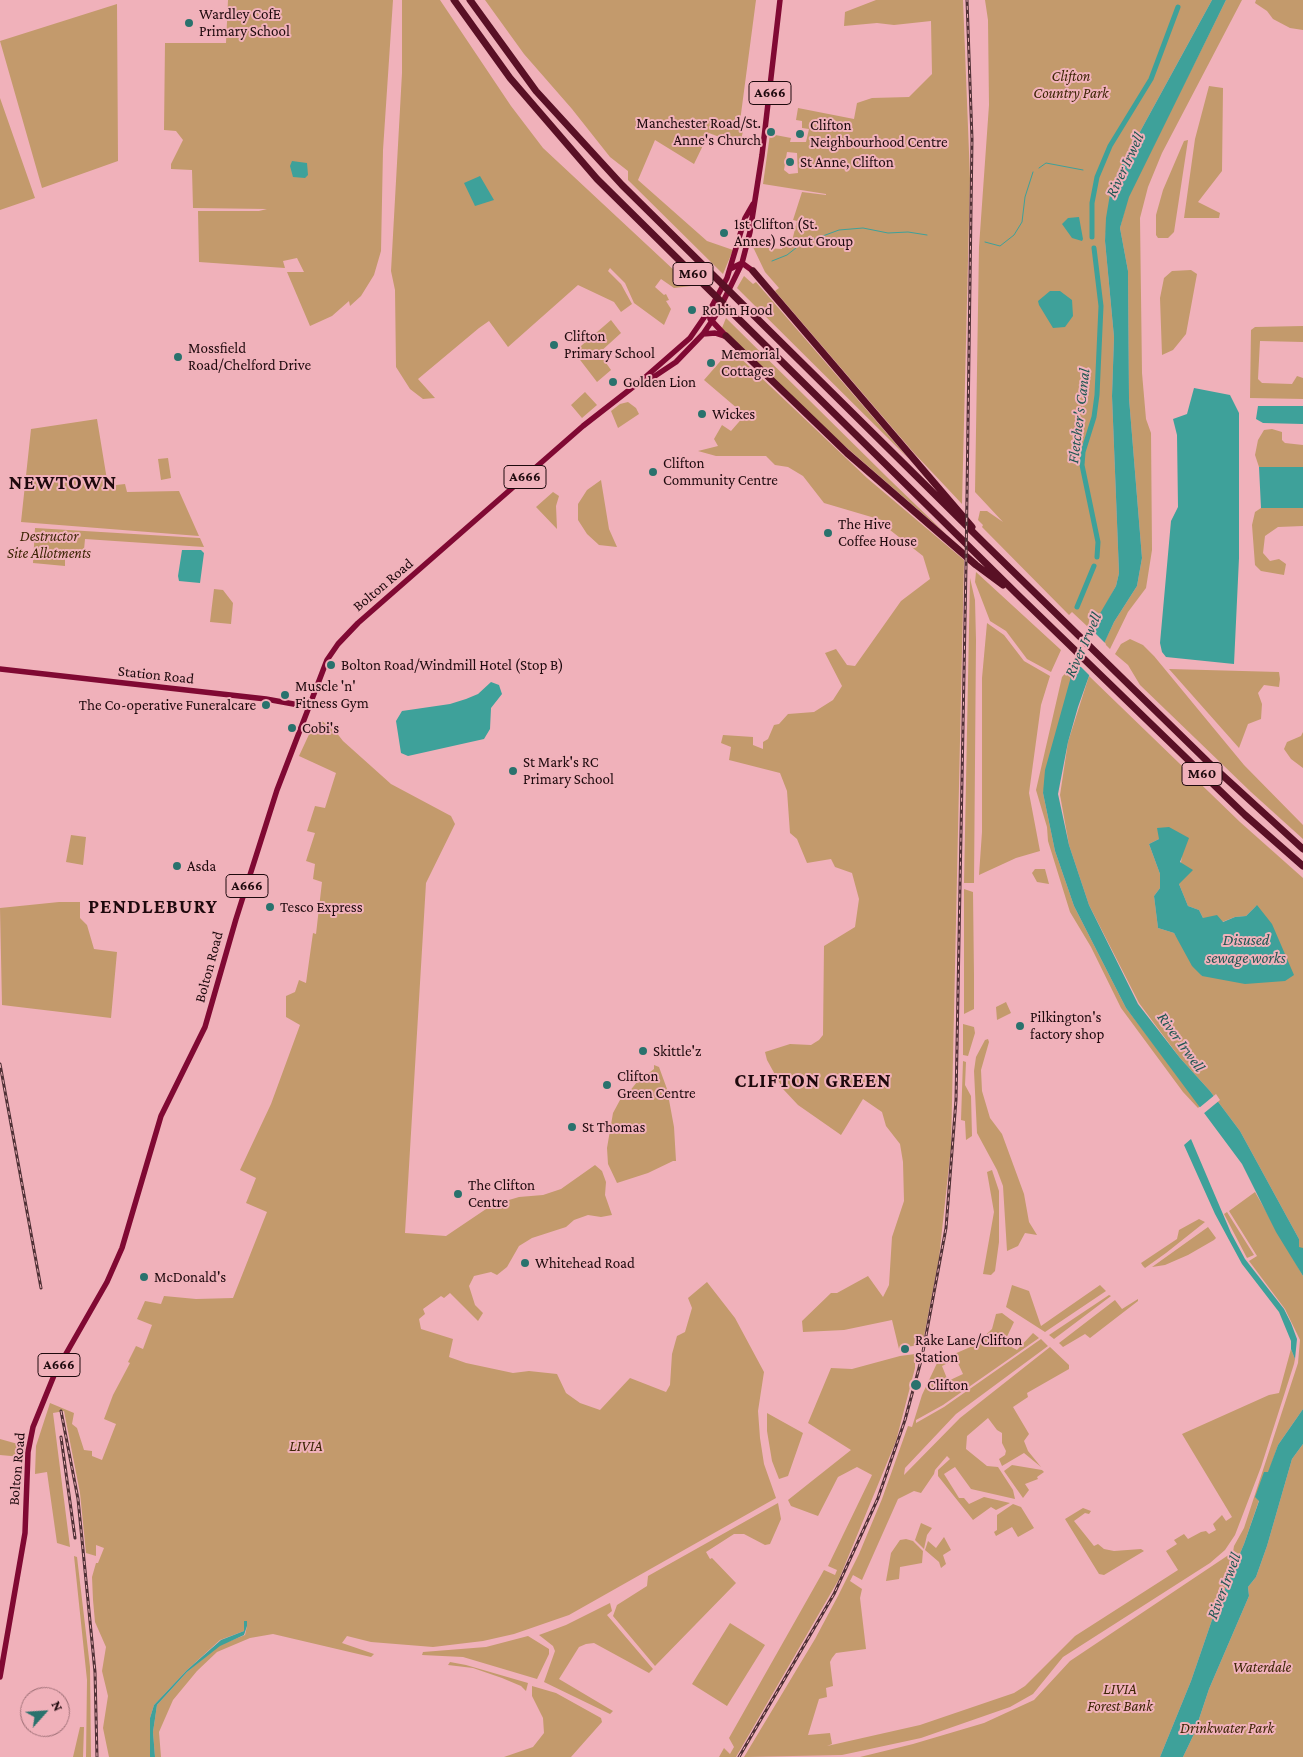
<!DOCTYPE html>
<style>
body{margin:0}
#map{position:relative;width:1303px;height:1757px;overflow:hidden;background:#f0b1ba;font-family:"Crimson Pro",serif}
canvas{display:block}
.north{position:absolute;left:20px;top:1687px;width:50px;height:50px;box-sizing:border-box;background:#f0b1ba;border:1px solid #9c6e75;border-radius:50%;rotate:64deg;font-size:14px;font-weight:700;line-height:20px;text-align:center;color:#1e090d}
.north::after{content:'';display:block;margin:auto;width:18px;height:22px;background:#29726d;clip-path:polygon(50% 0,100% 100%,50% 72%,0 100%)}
</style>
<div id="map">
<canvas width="1303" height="1757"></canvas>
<div class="north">N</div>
</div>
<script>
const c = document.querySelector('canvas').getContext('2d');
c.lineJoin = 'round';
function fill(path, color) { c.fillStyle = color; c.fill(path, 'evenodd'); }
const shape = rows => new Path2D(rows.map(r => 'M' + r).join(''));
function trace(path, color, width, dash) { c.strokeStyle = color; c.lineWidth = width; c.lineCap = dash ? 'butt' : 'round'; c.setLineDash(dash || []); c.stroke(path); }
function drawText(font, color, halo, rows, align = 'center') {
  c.font = font + ' "Crimson Pro",serif'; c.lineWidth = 4; c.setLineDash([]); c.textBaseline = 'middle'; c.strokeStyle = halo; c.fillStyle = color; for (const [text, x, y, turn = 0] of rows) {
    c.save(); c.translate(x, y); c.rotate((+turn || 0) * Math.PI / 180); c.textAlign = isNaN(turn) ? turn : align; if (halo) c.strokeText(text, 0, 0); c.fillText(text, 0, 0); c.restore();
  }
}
const green = shape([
 [228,0,393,0,383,150,381,251,374,275,361,296,350,306,349,301,332,316,310,326,287,272,304,272,297,258,283,261,285,268,199,262,198,211,259,211,267,209,193,208,192,170,171,169,171,164,183,140,176,131,164,130,165,43,226,43],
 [402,0,440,0,511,106,543,148,691,286,674,288,661,279,655,287,664,295,666,294,669,300,666,301,671,309,664,325,634,303,625,283,610,268,608,271,621,284,632,304,621,312,614,302,578,285,508,347,489,321,479,328,418,379,435,398,423,399,410,389,396,367,395,290,391,271,402,73],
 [485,0,756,0,739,129,743,131,740,145,709,133,694,164,655,140,638,180,707,241,733,250,723,274,628,180,628,171,610,157,572,109,524,54],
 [876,0,963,0,970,178,962,504,914,453,775,291,779,288,765,272,753,247,782,249,784,241,792,241,797,221,793,220,802,192,826,195,826,194,763,184,770,134,791,138,790,142,806,142,809,129,802,128,802,121,796,120,798,108,854,119,857,103,872,98,909,97,932,74,931,21,894,25,877,23,844,26,845,12],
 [787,152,797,153,798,173,789,174,784,170],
 [985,0,1212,0,1118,172,1110,194,1105,241,1114,337,1112,396,1119,573,1116,586,1092,630,1090,616,1088,627,1072,612,1069,615,982,527,983,525,978,520,980,511,987,511,1003,522,975,492,979,247,989,105,988,20],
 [1226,0,1242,0,1162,153,1148,187,1140,218,1142,373,1146,419,1151,433,1152,550,1146,588,1128,612,1110,649,1104,643,1114,622,1137,586,1142,558,1129,398,1128,271,1120,228,1128,197],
 [1256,0,1303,0,1303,30,1290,28,1273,19,1267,11,1255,3],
 [117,4,118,161,42,188,0,41],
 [1209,86,1223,88,1222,171,1198,202,1220,213,1219,218,1184,218,1195,139],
 [0,98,35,198,0,210],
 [1188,140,1174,232,1168,238,1158,238,1156,235,1156,215,1163,190,1184,141],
 [1191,270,1197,274,1186,334,1173,350,1162,355,1160,298,1164,278,1172,271],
 [744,276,753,284,756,282,909,459,737,288],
 [726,318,890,480,946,534,831,434,722,328],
 [611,320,621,333,599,353,611,370,597,382,574,352],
 [1303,326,1303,342,1260,341,1258,379,1262,383,1292,384,1297,376,1303,378,1303,399,1250,398,1251,330,1255,327],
 [731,349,867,478,964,560,951,1147,939,1258,922,1347,917,1345,899,1349,892,1320,844,1330,803,1332,802,1321,831,1293,837,1293,868,1276,883,1297,889,1285,892,1237,904,1201,903,1162,900,1144,886,1126,882,1112,863,1099,841,1135,798,1105,783,1089,767,1060,765,1052,790,1044,811,1045,819,1040,823,1035,824,946,855,927,859,899,852,873,835,867,831,859,807,863,797,839,790,833,787,791,780,773,729,760,731,747,721,743,723,735,753,737,753,745,763,749,763,742,768,739,774,725,779,724,788,714,814,712,833,700,842,686,825,653,836,649,847,665,855,666,901,601,930,579,923,556,890,530,885,521,824,503,803,476,788,467,775,465,766,456,716,456,698,451,718,446,714,439,722,425,731,431,745,415,704,380],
 [585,392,597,405,582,418,571,405],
 [628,402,636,408,639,414,618,428,611,411,620,404],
 [97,419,108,486,125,484,127,492,179,491,199,536,21,522,31,429],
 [1272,429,1282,432,1282,440,1285,443,1303,445,1303,467,1259,467,1255,455,1258,440,1264,430],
 [168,458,171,478,161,480,158,459],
 [601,480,609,529,617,547,599,545,587,534,578,520,578,504,587,490],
 [553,492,559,496,556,506,557,529,536,507],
 [1261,508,1303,508,1303,526,1278,527,1265,536,1263,553,1270,561,1279,559,1286,564,1284,575,1261,571,1255,565,1252,525,1255,512],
 [35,528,200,538,204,547,85,539,84,550,65,549,65,566,33,563],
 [976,572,1061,650,1051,672,1027,659,1006,631,990,621,975,582],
 [970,578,975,600,976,640,974,883,964,883],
 [214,589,223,590,233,603,231,624,210,622],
 [987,623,1004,635,1024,661,1050,676,1041,705,1029,793,1040,851,1016,858,979,875,982,832,982,678],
 [1130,639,1143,645,1154,656,1244,765,1303,825,1303,839,1251,792,1140,685,1128,665,1115,654,1121,644],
 [1073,664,1075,666,1043,793,1055,851,1074,906,1126,1008,1197,1101,1200,1106,1198,1108,1183,1092,1121,1008,1091,947,1070,912,1048,841,1047,827,1036,790,1062,677],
 [1169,669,1279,672,1280,679,1279,687,1264,685,1258,693,1262,704,1261,719,1248,724,1239,748],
 [1089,676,1240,822,1303,878,1303,1248,1299,1248,1299,1239,1240,1131,1210,1091,1180,1058,1139,1003,1089,905,1069,845,1060,795,1068,742],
 [1159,839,1182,853,1179,884,1188,906,1199,910,1203,918,1222,922,1235,917,1246,916,1257,905,1202,976,1174,933,1158,928,1154,896,1160,888,1160,874,1149,844],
 [322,721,336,732,343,741,391,784,451,816,455,824,426,883,405,1233,446,1236,492,1205,519,1197,543,1195,561,1189,595,1165,602,1171,606,1182,605,1195,612,1215,601,1217,588,1215,574,1220,566,1227,532,1238,519,1246,507,1267,497,1275,491,1272,474,1276,469,1286,475,1305,483,1313,478,1321,450,1293,444,1298,441,1296,423,1309,425,1314,419,1319,421,1329,453,1339,449,1357,466,1363,513,1373,529,1371,557,1374,566,1393,580,1403,600,1410,630,1378,666,1392,670,1385,672,1354,677,1336,685,1332,692,1308,688,1298,707,1282,735,1318,764,1372,758,1411,760,1438,764,1464,776,1498,569,1615,514,1634,483,1641,433,1647,371,1642,347,1636,342,1643,374,1654,371,1657,273,1634,250,1638,217,1652,197,1671,173,1700,159,1732,161,1757,155,1757,153,1732,157,1705,187,1672,220,1645,245,1635,247,1626,247,1621,245,1621,244,1631,220,1640,187,1670,154,1705,150,1718,150,1757,109,1757,103,1728,108,1696,102,1671,106,1647,95,1622,93,1600,92,1577,96,1563,98,1563,104,1548,96,1545,96,1556,86,1553,80,1493,64,1411,53,1413,70,1547,57,1543,47,1472,35,1474,36,1446,50,1403,74,1413,72,1424,77,1428,84,1450,92,1451,92,1456,102,1460,116,1424,104,1419,113,1395,130,1363,128,1362,136,1346,143,1349,152,1325,137,1319,145,1301,161,1304,164,1296,196,1299,233,1298,267,1212,246,1203,256,1178,240,1170,271,1104,300,1025,286,1017,286,996,295,992,299,980,306,983,313,933,316,934,322,882,313,879,315,864,306,861,315,833,307,831,315,806,325,808,336,773,299,756,312,728],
 [1303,732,1303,768,1291,759,1284,749,1287,742,1301,736],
 [71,835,86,837,83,865,66,862],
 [1035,869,1045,869,1049,884,1037,882,1032,873],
 [964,889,973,892,974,976,974,1009,964,1014],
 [59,902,80,902,80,918,87,925,94,949,117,952,111,1018,2,1005,0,908],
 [1006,1002,1011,1013,997,1020,996,1007],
 [963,1024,974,1027,975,1033,968,1056,963,1055],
 [988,1039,989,1042,981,1070,982,1091,990,1118,1002,1134,1024,1194,1029,1222,1037,1235,1025,1233,1018,1246,1007,1251,1003,1186,997,1170,977,1133,974,1071,976,1057,985,1040],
 [963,1061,966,1062,965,1085,971,1096,972,1136,966,1140,965,1121,961,1120],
 [654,1065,659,1067,667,1089,674,1127,676,1161,673,1161,648,1173,617,1183,608,1164,607,1148,613,1113,620,1100,625,1097,637,1082,654,1069],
 [992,1170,999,1191,999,1242,995,1271,991,1275,983,1274,994,1212,987,1172],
 [1255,1192,1303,1276,1303,1409,1278,1445,1244,1544,1213,1617,1191,1681,1160,1757,860,1757,913,1744,984,1723,1034,1700,1070,1661,1233,1552,1234,1546,1244,1528,1298,1363,1300,1340,1285,1309,1249,1261,1257,1256,1229,1211],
 [1227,1212,1254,1255,1247,1258,1224,1214],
 [1199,1219,1205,1222,1166,1253,1145,1268,1143,1266,1141,1263,1177,1239,1179,1230],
 [1208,1227,1216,1238,1214,1240,1188,1255,1165,1265,1152,1267],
 [1012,1285,1029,1291,1041,1326,1100,1285,1106,1291,1045,1332,1006,1307],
 [1109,1295,1111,1296,1054,1339,1049,1335],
 [1138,1299,1138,1301,1090,1338,1085,1334,1063,1347,1059,1343,1115,1300,1122,1309],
 [1002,1313,1014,1322,1004,1343,1017,1350,1033,1333,1039,1338,943,1405,916,1420,916,1423,944,1407,1041,1339,1048,1346,956,1414,905,1468,904,1475,960,1418,1050,1347,1069,1365,1069,1369,1027,1393,1028,1397,1013,1407,1029,1434,1024,1441,1028,1451,1041,1467,1024,1453,1002,1466,999,1459,1005,1455,1006,1451,1002,1443,1002,1433,997,1430,988,1418,967,1436,966,1449,987,1466,998,1467,1013,1490,1015,1499,971,1489,955,1467,944,1474,959,1498,964,1498,969,1504,984,1497,1010,1503,996,1510,991,1507,973,1520,938,1476,938,1470,950,1459,947,1456,935,1470,934,1474,921,1493,914,1491,898,1499,862,1580,853,1575,850,1581,862,1589,860,1598,866,1649,836,1653,832,1658,830,1662,833,1686,826,1688,827,1697,819,1699,808,1735,830,1733,832,1744,827,1746,920,1725,1014,1693,1025,1686,1075,1636,1178,1570,1166,1551,1177,1544,1174,1540,1184,1534,1188,1539,1201,1532,1206,1531,1209,1534,1216,1530,1213,1524,1222,1515,1226,1521,1232,1517,1182,1434,1269,1395,1279,1393,1291,1349,1295,1359,1294,1364,1261,1467,1235,1535,1225,1550,1210,1563,1063,1657,1033,1694,1010,1707,921,1738,842,1755,744,1757,815,1639,838,1596,859,1554,882,1499,908,1426,912,1427,922,1395,938,1361,975,1345,992,1329,996,1314],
 [956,1359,963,1374,948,1381,942,1366],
 [915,1354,915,1368,896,1441,839,1579,736,1757,719,1757,724,1748,730,1754,734,1747,729,1738,824,1570,835,1575,837,1570,828,1566,872,1475,857,1467,838,1477,818,1516,791,1506,788,1500,851,1450,808,1423,831,1368,852,1369,900,1356],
 [767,1413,803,1433,788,1476,779,1479,772,1461,767,1431],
 [0,1439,25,1446,22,1457,0,1455],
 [1303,1444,1303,1757,1183,1757,1194,1734,1209,1689,1249,1596,1248,1587,1256,1577,1267,1546,1292,1459],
 [1012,1465,1042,1470,1044,1472,1037,1477,1038,1479,1025,1484,1029,1490,1023,1498,1004,1471],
 [778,1503,781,1519,770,1544,765,1545,744,1534,734,1534,706,1552,710,1559,712,1558,736,1583,655,1666,613,1616,617,1605,647,1586,648,1576],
 [1013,1504,1021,1507,1034,1528,1018,1537,1012,1527,996,1536,994,1532,997,1530,997,1515],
 [1083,1508,1091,1511,1089,1514,1085,1513,1074,1521,1094,1546,1098,1544,1104,1549,1114,1551,1141,1549,1144,1551,1104,1575,1099,1574,1065,1519],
 [921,1523,932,1528,927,1535,924,1549,915,1540],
 [944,1537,951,1550,943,1555,946,1564,941,1568,939,1562,925,1550,928,1541,936,1548],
 [906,1539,913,1541,923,1551,922,1563,900,1567,899,1579,886,1581,891,1553,900,1540],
 [74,1556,77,1557,90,1667,91,1757,86,1757,87,1680],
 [610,1603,612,1611,607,1615,653,1669,649,1673,594,1643,586,1644,579,1647,559,1679,613,1711,610,1714,544,1682,555,1651,553,1646,539,1635,566,1625],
 [730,1623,765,1645,727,1706,692,1684],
 [528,1636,549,1649,549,1654,537,1679,463,1657,422,1655,423,1652,486,1647],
 [450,1662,466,1665,528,1683,526,1691,521,1686,502,1678,473,1668,448,1665],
 [532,1686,556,1693,601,1718,602,1722,571,1757,504,1757,533,1747,544,1733,543,1718,532,1696],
 [80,1727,84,1727,83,1757,73,1757]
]);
const water = shape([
 [1212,0,1226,0,1129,197,1120,228,1128,271,1129,398,1142,558,1137,586,1114,622,1089,676,1078,707,1068,742,1058,794,1069,845,1089,905,1138,1004,1180,1058,1210,1091,1240,1131,1299,1239,1299,1247,1303,1248,1303,1276,1276,1232,1242,1164,1126,1008,1074,906,1055,851,1043,793,1045,770,1072,673,1095,622,1116,586,1119,573,1112,396,1114,337,1105,241,1106,218,1110,194,1118,172],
 [292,161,307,163,308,175,305,178,293,177,290,166],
 [480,176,494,200,475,206,464,183],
 [1079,217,1083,239,1082,241,1072,238,1062,224,1068,218],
 [1050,291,1060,291,1072,300,1073,316,1065,327,1053,328,1039,305,1038,301],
 [1194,388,1230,395,1239,413,1239,558,1234,664,1166,657,1162,652,1160,643,1171,521,1178,507,1177,435,1173,419,1187,414],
 [1258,406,1303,406,1303,424,1263,423,1256,419],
 [1259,467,1303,467,1303,508,1261,508],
 [182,550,201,550,204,553,200,583,179,581,178,576],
 [491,682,499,685,502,694,491,708,490,729,484,739,408,756,401,753,396,721,402,711,450,704,466,699,478,694],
 [1169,827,1189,838,1180,862,1193,870,1179,884,1188,906,1199,910,1203,918,1217,915,1223,922,1235,917,1246,916,1257,905,1272,924,1294,975,1285,981,1245,984,1202,976,1192,966,1174,933,1158,928,1154,896,1160,888,1160,874,1149,844,1159,839,1157,828],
 [1191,1139,1231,1233,1245,1259,1284,1309,1291,1323,1297,1339,1295,1359,1291,1349,1291,1341,1279,1312,1242,1264,1215,1214,1184,1145],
 [1303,1409,1303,1444,1292,1459,1267,1546,1256,1577,1248,1587,1249,1596,1209,1689,1194,1734,1183,1757,1160,1757,1191,1681,1213,1617,1244,1544,1259,1501,1255,1497,1264,1472,1268,1472,1278,1445],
 [244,1621,247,1621,247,1626,244,1635,220,1646,187,1672,157,1705,153,1732,155,1757,150,1757,150,1718,154,1705,187,1670,221,1640,244,1631]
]);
const pier = shape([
 [1090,628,1106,644,1091,677,1075,661],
 [1216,1094,1220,1100,1203,1114,1199,1108]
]);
const stream = shape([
 [1039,168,1046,163,1083,170],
 [985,242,1000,246,1014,235,1022,222,1025,197,1033,172],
 [772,261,787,255,801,244,839,230,863,228,888,233,908,232,927,235]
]);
const canal = shape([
 [1092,237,1092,203,1097,177,1110,146,1151,79,1178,7],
 [1094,248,1101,306,1097,395,1094,417,1083,452,1082,465,1098,542,1097,557],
 [1077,607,1094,566]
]);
const major = shape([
 [730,269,742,263,753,271],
 [709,311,710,319,726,336],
 [703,334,715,333,724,336],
 [644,380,655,376,676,362,703,334,718,312,742,263,750,232,762,155,780,0],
 [0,669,266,699,310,707],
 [0,1677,25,1533,28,1452,33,1427,55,1373,107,1282,122,1248,161,1116,205,1027,236,919,277,790,327,660,338,644,358,623,583,426,642,380,690,338,712,306,727,278,745,218,753,204]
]);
const highway = shape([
 [454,0,510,78,597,179,1020,597,1245,815,1303,866],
 [470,0,536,91,622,185,985,544,1208,762,1303,849],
 [753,271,972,527],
 [726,336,847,453,976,565,1003,585]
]);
const rail = shape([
 [0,1064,41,1288],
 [61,1411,78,1499,95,1672,97,1757],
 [61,1437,75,1538],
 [739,1757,834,1594,878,1498,905,1420,922,1357,946,1228,956,1100,966,566,972,139,967,0]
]);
const markers = [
 [189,23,5,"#29726d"],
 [771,132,5,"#29726d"],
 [800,134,5,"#29726d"],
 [790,162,5,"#29726d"],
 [724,233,5,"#29726d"],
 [692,310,5,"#29726d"],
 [554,345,5,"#29726d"],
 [178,357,5,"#29726d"],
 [711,363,5,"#29726d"],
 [613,382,5,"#29726d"],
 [702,414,5,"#29726d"],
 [653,472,5,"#29726d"],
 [828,533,5,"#29726d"],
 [331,665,5,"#29726d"],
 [285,695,5,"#29726d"],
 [266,705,5,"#29726d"],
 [292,728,5,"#29726d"],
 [513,771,5,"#29726d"],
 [177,866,5,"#29726d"],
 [270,907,5,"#29726d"],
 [1020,1026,5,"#29726d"],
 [643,1051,5,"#29726d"],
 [607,1085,5,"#29726d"],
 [572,1127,5,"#29726d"],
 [458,1194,5,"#29726d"],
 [525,1263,5,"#29726d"],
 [144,1277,5,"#29726d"],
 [905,1349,5,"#29726d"],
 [916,1385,6,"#29726d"]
];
const shields = [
 [770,93,42],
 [693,274,40],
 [525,477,42],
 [1202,774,40],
 [247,886,42],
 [59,1365,42]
];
const shieldNames = [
 ["A666",770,93],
 ["M60",693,274],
 ["A666",525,477],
 ["M60",1202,774],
 ["A666",247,886],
 ["A666",59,1365]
];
const poiNames = [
 ["Wardley CofE",199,14],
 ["Primary School",199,31],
 ["Manchester Road/St.",761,123,"right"],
 ["Anne's Church",761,140,"right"],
 ["Clifton",810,125],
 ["Neighbourhood Centre",810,142],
 ["St Anne, Clifton",800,162],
 ["1st Clifton (St.",734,224],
 ["Annes) Scout Group",734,241],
 ["Robin Hood",702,310],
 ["Clifton",564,336],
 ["Primary School",564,353],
 ["Mossfield",188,348],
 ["Road/Chelford Drive",188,365],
 ["Memorial",721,354],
 ["Cottages",721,371],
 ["Golden Lion",623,382],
 ["Wickes",712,414],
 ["Clifton",663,463],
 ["Community Centre",663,480],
 ["The Hive",838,524],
 ["Coffee House",838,541],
 ["Bolton Road/Windmill Hotel (Stop B)",341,665],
 ["Muscle 'n'",295,686],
 ["Fitness Gym",295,703],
 ["The Co-operative Funeralcare",256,705,"right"],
 ["Cobi's",302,728],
 ["St Mark's RC",523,762],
 ["Primary School",523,779],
 ["Asda",187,866],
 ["Tesco Express",280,907],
 ["Pilkington's",1030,1017],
 ["factory shop",1030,1034],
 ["Skittle'z",653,1051],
 ["Clifton",617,1076],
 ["Green Centre",617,1093],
 ["St Thomas",582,1127],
 ["The Clifton",468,1185],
 ["Centre",468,1202],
 ["Whitehead Road",535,1263],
 ["McDonald's",154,1277],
 ["Rake Lane/Clifton",915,1340],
 ["Station",915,1357],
 ["Clifton",927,1385]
];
const parkNames = [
 ["Clifton",1071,76],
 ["Country Park",1071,93],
 ["Destructor",49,536],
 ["Site Allotments",49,553],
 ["LIVIA",306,1446],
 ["Waterdale",1262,1667],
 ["LIVIA",1120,1689],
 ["Forest Bank",1120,1706],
 ["Drinkwater Park",1227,1728]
];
const streetNames = [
 ["Bolton Road",383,585,-40],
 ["Station Road",156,675,6],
 ["Bolton Road",209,967,-75],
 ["Bolton Road",17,1469,-85]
];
const waterNames = [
 ["River Irwell",1125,165,-65],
 ["Fletcher's Canal",1079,416,-83],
 ["River Irwell",1083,645,-66],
 ["Disused",1246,940],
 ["sewage works",1246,958],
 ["River Irwell",1181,1042,54],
 ["River Irwell",1224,1586,-69]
];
const districtNames = [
 ["NEWTOWN",63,483],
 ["PENDLEBURY",153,907],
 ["CLIFTON GREEN",813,1081]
];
fill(green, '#c39a6c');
fill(water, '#3ea19a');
fill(pier, '#f0b1ba');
trace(stream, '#3ea19a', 1);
trace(canal, '#3ea19a', 5);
trace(major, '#800933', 5.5);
trace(highway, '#591025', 7);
trace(rail, '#503136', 3);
trace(rail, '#f0b1ba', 1, [4]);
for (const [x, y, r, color] of markers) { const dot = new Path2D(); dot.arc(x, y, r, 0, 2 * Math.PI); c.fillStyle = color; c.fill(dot); trace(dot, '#f0b1ba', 2); }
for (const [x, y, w] of shields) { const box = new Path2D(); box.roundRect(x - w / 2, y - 11.5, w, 23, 4); c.fillStyle = '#f0b1ba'; c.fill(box); trace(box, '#1e090d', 1); }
drawText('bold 14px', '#1e090d', null, shieldNames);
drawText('15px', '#1e090d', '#f0b1ba', poiNames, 'left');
drawText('italic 15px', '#3d2505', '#f0b1ba', parkNames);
drawText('15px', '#1e090d', '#f0b1ba', streetNames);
drawText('italic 16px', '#205753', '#f0b1ba', waterNames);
c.letterSpacing = '1px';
drawText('bold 20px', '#1e090d', '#f0b1ba', districtNames);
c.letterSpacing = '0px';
</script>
